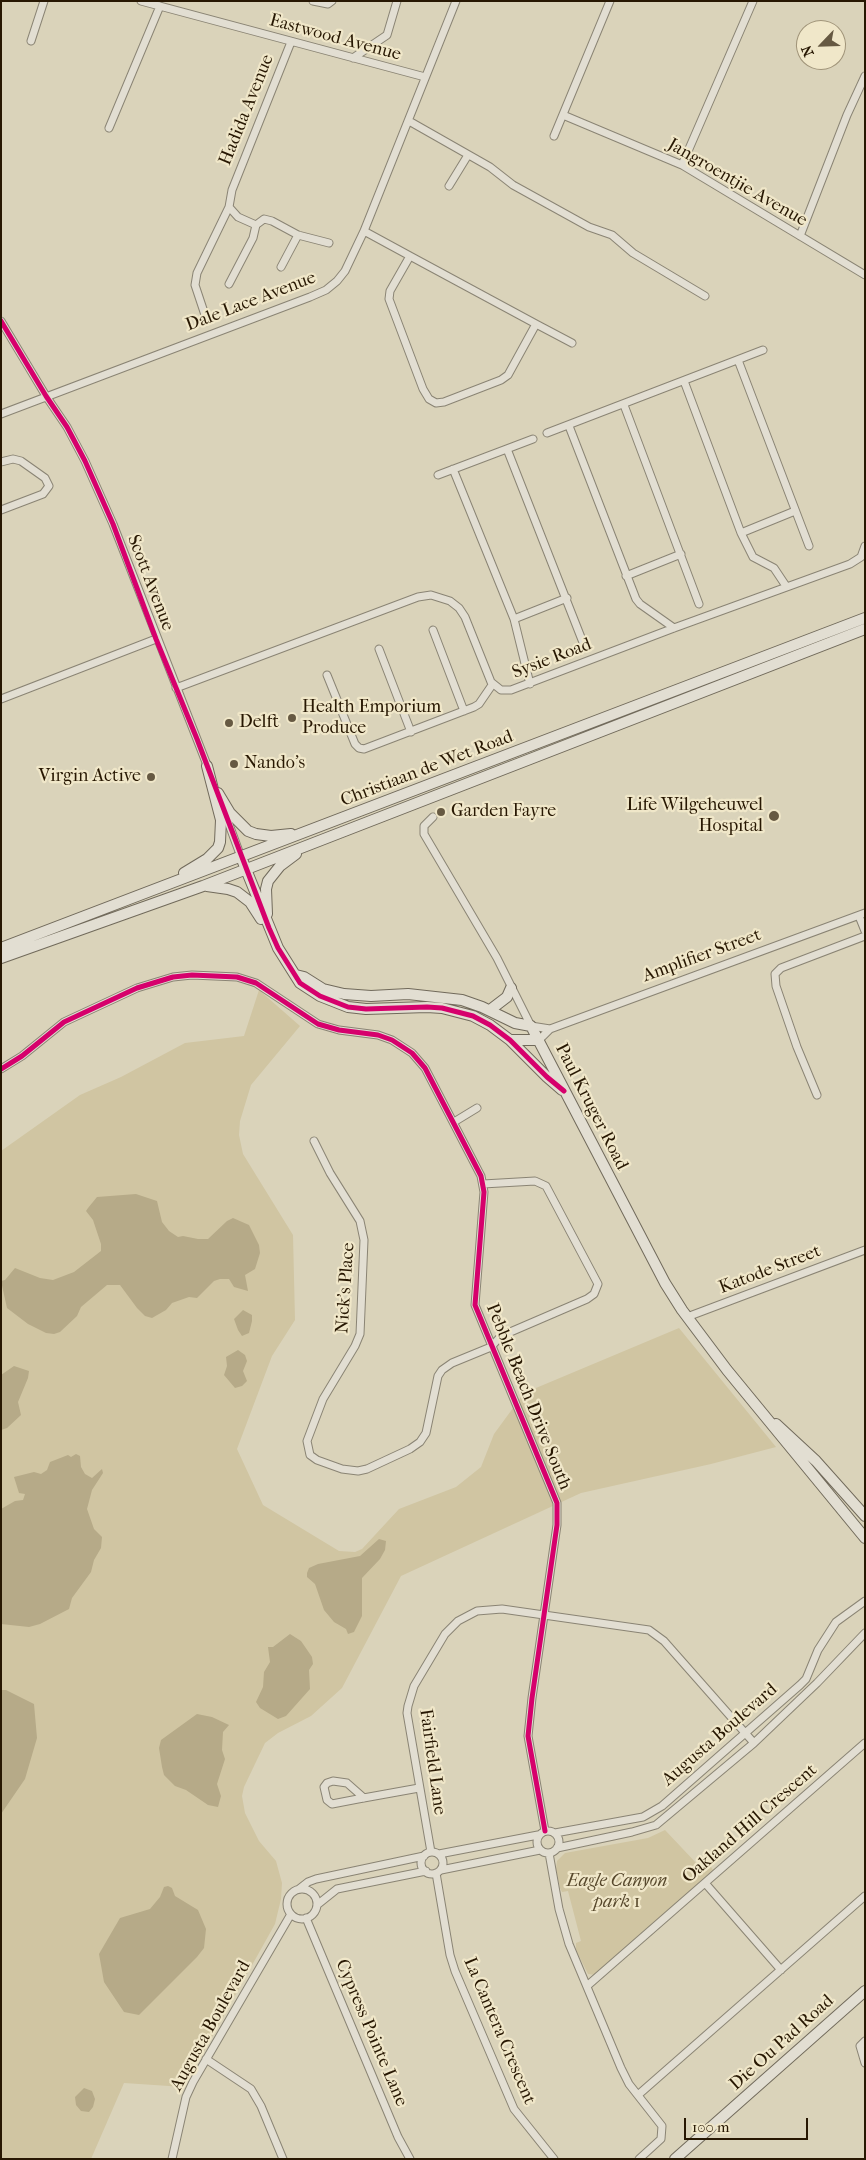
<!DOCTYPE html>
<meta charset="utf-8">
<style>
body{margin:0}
#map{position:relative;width:866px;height:2160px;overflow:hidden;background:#dad3ba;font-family:"IM FELL French Canon",serif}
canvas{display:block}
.frame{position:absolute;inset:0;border:2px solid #271702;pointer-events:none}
.north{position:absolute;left:796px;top:20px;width:50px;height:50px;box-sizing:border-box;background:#f0e7c9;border:1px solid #a09479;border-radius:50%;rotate:246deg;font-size:14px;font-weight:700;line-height:20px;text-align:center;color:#271702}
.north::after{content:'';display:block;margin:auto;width:18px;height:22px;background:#665942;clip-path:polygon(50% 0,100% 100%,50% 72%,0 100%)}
.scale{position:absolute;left:684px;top:2118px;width:124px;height:22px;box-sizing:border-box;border:2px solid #271702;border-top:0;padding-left:6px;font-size:15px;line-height:18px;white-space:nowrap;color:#271702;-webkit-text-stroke:4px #f0e7c9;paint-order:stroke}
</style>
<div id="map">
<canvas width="866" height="2160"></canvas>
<div class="frame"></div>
<div class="north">N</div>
<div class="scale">100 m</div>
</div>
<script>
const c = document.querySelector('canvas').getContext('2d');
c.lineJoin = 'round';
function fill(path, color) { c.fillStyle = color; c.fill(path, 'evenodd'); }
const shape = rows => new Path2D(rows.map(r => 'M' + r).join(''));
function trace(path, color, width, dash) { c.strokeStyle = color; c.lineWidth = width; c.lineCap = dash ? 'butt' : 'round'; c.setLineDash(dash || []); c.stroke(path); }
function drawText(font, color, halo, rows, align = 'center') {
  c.font = font + ' "IM FELL French Canon",serif'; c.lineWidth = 4.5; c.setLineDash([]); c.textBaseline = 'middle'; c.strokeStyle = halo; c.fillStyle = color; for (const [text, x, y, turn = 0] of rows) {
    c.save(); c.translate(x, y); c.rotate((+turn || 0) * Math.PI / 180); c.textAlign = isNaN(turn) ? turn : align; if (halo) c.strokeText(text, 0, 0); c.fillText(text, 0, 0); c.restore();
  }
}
const green = shape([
 [259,990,300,1026,251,1085,240,1121,239,1135,243,1154,293,1235,295,1320,272,1356,237,1449,263,1505,339,1551,355,1552,362,1549,399,1509,456,1487,481,1467,494,1434,524,1393,679,1328,776,1447,711,1464,581,1493,401,1576,342,1688,311,1716,278,1733,265,1743,244,1787,242,1796,245,1813,259,1841,276,1861,282,1883,281,1899,275,1924,184,2087,124,2083,91,2159,1,2159,1,1151,80,1095,121,1077,185,1043,244,1036],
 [665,1830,698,1865,711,1867,714,1871,596,1975,588,1974,576,1950,576,1943,581,1941,568,1891,562,1892,560,1888,556,1869,557,1861,565,1853,648,1838]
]);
const water = shape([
 [136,1194,157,1201,162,1222,169,1231,178,1237,183,1236,198,1239,208,1239,227,1221,233,1218,249,1225,259,1245,260,1253,255,1269,245,1275,248,1291,234,1287,229,1279,220,1279,214,1281,197,1298,189,1297,172,1303,166,1310,152,1318,145,1316,137,1308,120,1285,107,1285,81,1307,77,1316,60,1332,54,1334,46,1333,28,1324,7,1308,1,1281,5,1280,15,1268,40,1278,53,1280,74,1272,101,1251,101,1244,93,1220,86,1211,88,1208,97,1197],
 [243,1310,252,1315,252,1321,249,1333,242,1336,238,1330,234,1319],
 [238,1350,245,1355,247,1361,243,1371,247,1381,242,1386,235,1388,224,1375,227,1366,226,1357],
 [14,1366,29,1371,28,1378,18,1402,21,1415,7,1428,1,1430,1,1375],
 [76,1454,80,1456,81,1467,85,1474,92,1478,102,1469,103,1473,92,1490,87,1509,94,1529,102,1537,101,1548,94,1560,91,1572,72,1598,69,1609,40,1624,29,1627,1,1624,1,1509,15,1501,23,1500,25,1494,19,1493,14,1477,34,1472,41,1474,47,1470,50,1462,68,1455,71,1457],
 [379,1539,386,1541,385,1550,380,1559,362,1578,362,1616,354,1632,348,1634,346,1629,334,1622,324,1610,315,1584,307,1577,307,1573,309,1568,318,1564,360,1556],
 [290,1634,301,1641,312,1657,313,1664,309,1670,310,1689,286,1716,278,1719,260,1708,256,1702,263,1687,264,1672,270,1662,268,1647,273,1647],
 [1,1690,6,1690,34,1704,37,1738,25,1779,1,1814],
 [197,1714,212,1717,229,1725,223,1732,222,1750,225,1759,217,1784,221,1796,218,1807,208,1805,186,1790,175,1786,164,1775,162,1767,159,1748,161,1740],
 [168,1886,172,1888,175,1896,198,1910,206,1929,204,1948,197,1957,139,2015,124,2012,104,1982,99,1954,120,1918,150,1909,160,1897,164,1887],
 [84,2088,92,2091,95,2099,93,2107,89,2112,81,2111,76,2105,75,2097]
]);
const street = shape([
 [141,1,425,77],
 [313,1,328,4,332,1],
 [31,41,44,1],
 [353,58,387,35,397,1],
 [563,115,682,165,865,275],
 [409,121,490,167,513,185,589,227,612,235,633,253,705,296],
 [109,128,160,6],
 [554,136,610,1],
 [682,165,753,1],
 [449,186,468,155],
 [256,225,264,219,272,221,298,235,329,243],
 [364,231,410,256,390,291,389,299,423,389,429,399,436,403,444,402,501,380,508,375,536,324,410,256],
 [800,236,847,115,865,76],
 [281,267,298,235],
 [229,284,253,238,256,225,238,217,229,207],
 [206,318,195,285,197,273,229,207,232,190,291,42],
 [1,321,46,396,67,427,85,461,113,524,209,770],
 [536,324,572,343],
 [738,360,809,546],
 [684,381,741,533],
 [624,405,699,604],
 [1,414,310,297,326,290,337,281,345,271,364,231,456,1],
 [569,426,636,599,640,604,674,628],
 [547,433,763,350],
 [507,449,584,645],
 [1,462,13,459,21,461,45,478,49,486,43,494,1,510],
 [453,469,514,619,530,684],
 [438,475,533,439],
 [626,576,681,554],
 [786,586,774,568,753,557,741,533,795,511],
 [514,619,567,598],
 [433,630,464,711],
 [379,649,411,732],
 [327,675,355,744,359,748,364,749,474,707,479,704,492,685],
 [176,688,418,597,431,595,450,601,459,608,465,617,491,682,501,690,511,690,674,628,850,564,861,557,865,546],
 [1,699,156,639],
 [223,808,241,857],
 [433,817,424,826,424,834,497,958,531,1026,550,1029],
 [859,916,865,931],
 [539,1040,550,1029,865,913],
 [1,1069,22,1056,64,1022,137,988,173,977,192,975,237,977,256,983,318,1024,339,1030,378,1035,392,1040,412,1053,425,1068,481,1176,484,1192,475,1305,557,1503,557,1525,532,1698,528,1736,545,1831],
 [817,1095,797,1047,776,986,775,974,781,968,865,936],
 [454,1122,477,1108],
 [314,1141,330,1173,360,1221,364,1240,360,1334,355,1346,323,1399,307,1441,310,1455,317,1460,342,1469,358,1471,367,1469,410,1449,420,1442,426,1433,438,1376,442,1370,452,1363,491,1347],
 [483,1184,535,1181,546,1186,598,1284,594,1294,587,1299,501,1336,491,1347],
 [687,1317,865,1250],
 [364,1798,347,1783,333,1781,327,1783,324,1787,327,1800,332,1804,358,1799,419,1788],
 '537 1842a11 11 0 1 1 22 0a11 11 0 1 1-22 0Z',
 [555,1833,643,1817,662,1806,800,1685,806,1679,818,1650,836,1622,865,1601],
 [557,1848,632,1832,656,1825,754,1743,817,1683,865,1633],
 [431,1852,407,1713,408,1706,414,1686,445,1634,458,1621,477,1611,502,1609,649,1630,664,1641,754,1743],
 '421 1863a11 11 0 1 1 22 0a11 11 0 1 1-22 0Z',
 [549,1853,559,1909,569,1944,621,2068,629,2084,662,2126,661,2139,639,2159],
 [439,1854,538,1835],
 [441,1870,540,1850],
 [436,1873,450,1955,455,1971,514,2109,554,2159],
 [705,1883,781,1970],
 [299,1889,308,1882,316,1879,424,1856],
 '287 1904a15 15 0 1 1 30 0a15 15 0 1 1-30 0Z',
 [317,1905,337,1889,426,1871],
 [306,1918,398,2137,410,2159],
 [587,1986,865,1743],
 [865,2041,860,2046,865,2063],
 [206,2059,251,2089,261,2106,283,2159],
 [638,2095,865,1896],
 [172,2159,186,2097,193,2082,291,1914]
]);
const secondary = shape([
 [218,793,230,813,248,831,256,834,271,836,291,834],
 [243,862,278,948,300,983,320,996,348,1007,366,1009,427,1007,442,1008,473,1016,490,1025,510,1040,547,1077,562,1090],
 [184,873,207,859,218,848,220,842,221,820,207,766],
 [207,886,228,889,237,892,250,902,261,919],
 [267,914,266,889,268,881,280,866,296,854],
 [1,948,865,618],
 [1,958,203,886,865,629],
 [296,975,304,977,323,989,344,994,371,996,408,994,462,1000,482,1007,515,1023,531,1026,665,1283,682,1310,727,1370,865,1538],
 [490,1010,507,997,511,988],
 [510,1040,539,1040],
 [776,1424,816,1461,865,1516],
 [675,2159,865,1991]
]);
const cycleway = shape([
 [1,321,46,396,67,427,85,461,113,524,156,639,197,739,269,928,278,948,300,983,320,996,348,1007,366,1009,427,1007,442,1008,473,1016,490,1025,510,1040,547,1077,564,1091],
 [1,1069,22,1056,64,1022,137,988,173,977,192,975,237,977,256,983,318,1024,339,1030,378,1035,392,1040,412,1053,425,1068,481,1176,484,1192,475,1305,557,1503,557,1525,532,1698,528,1736,545,1831]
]);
const markers = [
 [292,718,5,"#665942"],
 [229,723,5,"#665942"],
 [234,764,5,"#665942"],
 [151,777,5,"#665942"],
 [441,812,5,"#665942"],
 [774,816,6,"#665942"]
];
const streetNames = [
 ["Eastwood Avenue",335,38,15],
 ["Hadida Avenue",247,110,-68],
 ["Jangroentjie Avenue",737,183,30],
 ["Dale Lace Avenue",251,302,-21],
 ["Scott Avenue",150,583,69],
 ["Sysie Road",552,659,-21],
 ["Christiaan de Wet Road",427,769,-21],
 ["Amplifier Street",702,956,-20],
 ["Paul Kruger Road",591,1107,63],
 ["Katode Street",770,1270,-21],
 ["Nick’s Place",346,1288,-86],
 ["Pebble Beach Drive South",528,1397,68],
 ["Augusta Boulevard",720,1735,-41],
 ["Fairfield Lane",432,1762,82],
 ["Oakland Hill Crescent",750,1824,-41],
 ["Augusta Boulevard",211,2026,-61],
 ["La Cantera Crescent",499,2031,67],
 ["Cypress Pointe Lane",371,2033,67],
 ["Die Ou Pad Road",782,2043,-42]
];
const poiNames = [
 ["Health Emporium",302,708],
 ["Produce",302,729],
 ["Delft",239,723],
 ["Nando's",244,764],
 ["Virgin Active",141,777,"right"],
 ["Life Wilgeheuwel",763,806,"right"],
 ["Hospital",763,827,"right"],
 ["Garden Fayre",451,812]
];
const parkNames = [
 ["Eagle Canyon",617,1882],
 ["park 1",617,1903]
];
fill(green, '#d0c5a2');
fill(water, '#b6aa88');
trace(street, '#8a8474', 9);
trace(secondary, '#716a5b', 12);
trace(street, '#e2ded2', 7);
trace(secondary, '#e2ded2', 10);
trace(cycleway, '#d6006c', 5);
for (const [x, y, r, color] of markers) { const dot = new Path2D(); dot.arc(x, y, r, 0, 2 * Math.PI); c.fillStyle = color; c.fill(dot); trace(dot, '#f0e7c9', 2); }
drawText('18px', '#271702', '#f0e7c9', streetNames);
drawText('18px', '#271702', '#f0e7c9', poiNames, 'left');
drawText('italic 18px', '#57482c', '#f0e7c9', parkNames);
</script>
